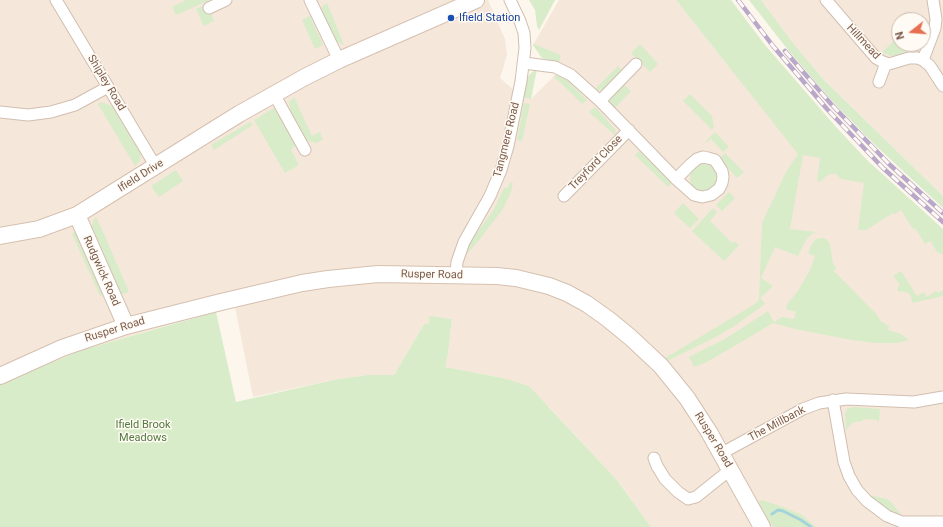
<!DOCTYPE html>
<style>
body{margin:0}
#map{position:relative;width:943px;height:527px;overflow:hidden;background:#fdf6ec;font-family:Roboto,sans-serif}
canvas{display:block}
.north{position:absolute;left:891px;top:12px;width:40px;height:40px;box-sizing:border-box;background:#fffaf3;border:1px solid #cabbb1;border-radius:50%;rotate:253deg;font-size:11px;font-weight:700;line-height:16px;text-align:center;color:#7a5c4d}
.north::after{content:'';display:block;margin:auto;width:14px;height:18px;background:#e76f51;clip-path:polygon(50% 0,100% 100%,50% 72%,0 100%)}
</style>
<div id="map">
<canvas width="943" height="527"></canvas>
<div class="north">N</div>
</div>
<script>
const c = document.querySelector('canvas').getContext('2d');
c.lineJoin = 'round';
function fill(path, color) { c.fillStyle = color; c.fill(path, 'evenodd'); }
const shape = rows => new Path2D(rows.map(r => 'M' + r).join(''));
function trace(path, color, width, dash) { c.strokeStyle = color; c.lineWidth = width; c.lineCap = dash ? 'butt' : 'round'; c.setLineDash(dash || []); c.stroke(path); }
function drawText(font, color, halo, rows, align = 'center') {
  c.font = font + ' Roboto,sans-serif'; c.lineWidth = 3; c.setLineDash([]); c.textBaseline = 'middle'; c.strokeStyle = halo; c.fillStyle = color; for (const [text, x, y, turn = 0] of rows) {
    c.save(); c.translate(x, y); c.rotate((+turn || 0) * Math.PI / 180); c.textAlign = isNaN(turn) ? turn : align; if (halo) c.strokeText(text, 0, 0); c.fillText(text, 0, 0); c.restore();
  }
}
const residential = shape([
 [0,0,488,0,505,39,507,55,500,78,523,98,531,99,553,77,563,64,555,61,542,58,533,45,559,0,676,0,764,110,819,125,943,240,943,527,651,527,616,479,549,407,503,378,444,367,448,354,452,319,444,318,429,324,424,324,394,375,368,375,338,379,253,397,235,307,204,315,82,350,0,384],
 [761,0,943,0,943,196,825,81,797,48],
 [899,20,923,20,923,44,899,44]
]);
const green = shape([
 [186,0,210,0,176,15,172,7],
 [529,0,555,0,539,30,537,26,535,10],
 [676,0,731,0,765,45,836,127,867,160,943,229,943,254,938,253,930,241,925,244,915,228,913,229,901,210,895,214,893,213,866,230,858,230,864,183,841,179,836,174,831,174,826,176,820,182,819,182,817,180,820,158,803,155,790,229,816,232,810,235,806,240,798,256,775,247,761,278,773,286,760,298,765,304,736,325,716,337,667,361,665,358,755,304,759,300,762,223,786,172,798,154],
 [749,0,761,0,797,48,825,81,943,196,943,208,875,145,831,100,788,50],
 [327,3,344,45,335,41,321,9,322,7],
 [207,4,214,21,204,26,196,9],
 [310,16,323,45,315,49,302,20],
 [896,39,899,44,907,51,901,54,891,56,882,52],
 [534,44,561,55,559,62,542,58,533,45],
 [640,44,658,64,650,72,631,53],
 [618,66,622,71,604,89,596,91,596,88],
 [537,69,531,99,523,98,526,79,531,73],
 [556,75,567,80,587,100,582,104,559,81,554,78],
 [623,84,631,91,614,109,610,103,610,98],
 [690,94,712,116,714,128,712,130,683,101],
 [294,97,312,136,320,132,323,140,316,143,308,141,304,138,290,110,289,102],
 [101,102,112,106,139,151,141,154,140,161,135,166,98,104],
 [524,103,530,104,522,141,517,140],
 [595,107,615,129,616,136,589,112],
 [274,108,294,142,295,146,291,150,299,165,285,173,254,120],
 [250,122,253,125,214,150,211,145],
 [715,132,729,147,723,152,711,139,706,143,705,142],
 [639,151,672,183,668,187,635,155],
 [725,153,744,172,737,178,721,161,720,158],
 '690 178a14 14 0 1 1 28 0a14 14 0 1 1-28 0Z',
 [176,170,183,181,159,197,151,186],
 [510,182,513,183,511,192,503,209,479,240,467,254,468,247,473,238,493,211,504,188,508,188],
 [729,192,735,198,722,211,716,205],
 [683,203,699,219,690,228,674,213],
 [713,208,717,212,710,221,732,243,734,241,739,245,724,261,692,231],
 [96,217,104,234,129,292,120,295,91,229,94,219],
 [74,232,77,232,105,293,100,296,72,234],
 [819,238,824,238,827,240,830,244,833,263,836,268,834,271,877,315,880,321,889,326,888,330,901,334,909,340,897,343,874,343,852,340,795,329,773,323,743,341,705,363,694,367,689,357,725,339,768,311,774,322,782,317,794,319,796,312,786,309,787,304,798,291,810,270,815,256,808,253,812,244,815,240],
 [901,271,917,296,924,292,927,297,936,291,938,293,943,290,943,296,913,303,910,294,902,291,899,292,897,290,898,287,900,284,893,276],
 [216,312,236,402,338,379,368,375,394,375,424,324,429,324,429,316,452,319,448,354,445,367,503,378,529,386,616,479,651,527,0,527,0,384,82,350],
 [853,407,880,409,879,421,877,421,877,420,863,419,863,421,855,422,851,424,846,430,845,414,847,409],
 [869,495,887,499,891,502,902,516,902,518,895,515,868,496],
 [762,500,783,507,802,515,816,527,773,527,757,503]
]);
const stream = shape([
 [772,514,778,510,783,511,801,520,811,527]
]);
const street = shape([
 [56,0,156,167],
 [310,0,339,60],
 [826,0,876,58,883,62,889,64,909,58,917,58,923,60,930,66,943,86],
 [209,8,226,0],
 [923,60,935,28,936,19,933,0],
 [524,63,555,67,571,75,600,101,676,179,694,195,702,197,711,195,719,189,722,183,723,177,722,171,715,160,708,158,703,157,697,159,691,164,676,179],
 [879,82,886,63],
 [274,94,305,150],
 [600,101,636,64],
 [0,112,28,115,51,112,75,105,108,87],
 [564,196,629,130],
 [456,275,457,262,464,242,490,196,501,170,508,146,521,81,525,48,524,33,520,21,510,0],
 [833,400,844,462,849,476,857,490,867,501,887,516,902,522,943,522],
 [722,453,803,409,819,403,846,399,914,402,943,397],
 [654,458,657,466,665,479,678,492,688,499,696,497,731,469]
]);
const secondary = shape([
 [77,215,126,326],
 [0,236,39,229,77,215,239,114,305,77,339,60,476,0],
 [0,376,62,348,126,326,221,302,302,283,328,279,378,274,497,276,516,278,549,286,567,293,587,304,608,319,630,337,661,366,687,398,709,432,762,527]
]);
const rail = shape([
 [738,0,773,46,827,109,883,168,943,222],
 [785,51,831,104,889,164,943,213]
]);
const markers = [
 [451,18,4,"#1a4fb4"]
];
const transitNames = [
 ["Ifield Station",459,18]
];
const streetNames = [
 ["Hillmead",863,42,47],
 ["Shipley Road",106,83,59],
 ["Tangmere Road",507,140,-76],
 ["Treyford Close",596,163,-46],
 ["Ifield Drive",141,176,-32],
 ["Rudgwick Road",101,271,66],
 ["Rusper Road",432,275,1],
 ["Rusper Road",115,330,-17],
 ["The Millbank",777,424,-28],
 ["Rusper Road",713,440,59]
];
const parkNames = [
 ["Ifield Brook",143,425],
 ["Meadows",143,438]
];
fill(residential, '#f5e8da');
fill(green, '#d8ecc9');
trace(stream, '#a5d3da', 3);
trace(street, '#d1beb0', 13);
trace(secondary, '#d6c0b0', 18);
trace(street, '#fff', 11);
trace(secondary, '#fff', 16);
trace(rail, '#b9a8c9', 4.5);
trace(rail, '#fffaf3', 3, [9]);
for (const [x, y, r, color] of markers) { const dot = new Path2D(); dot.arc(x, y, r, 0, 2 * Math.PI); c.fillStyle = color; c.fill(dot); trace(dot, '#fffaf3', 1.5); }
drawText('11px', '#164399', '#fffaf3', transitNames, 'left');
drawText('11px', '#7a5c4d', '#fffaf3', streetNames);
drawText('11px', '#537a41', '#fffaf3', parkNames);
</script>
